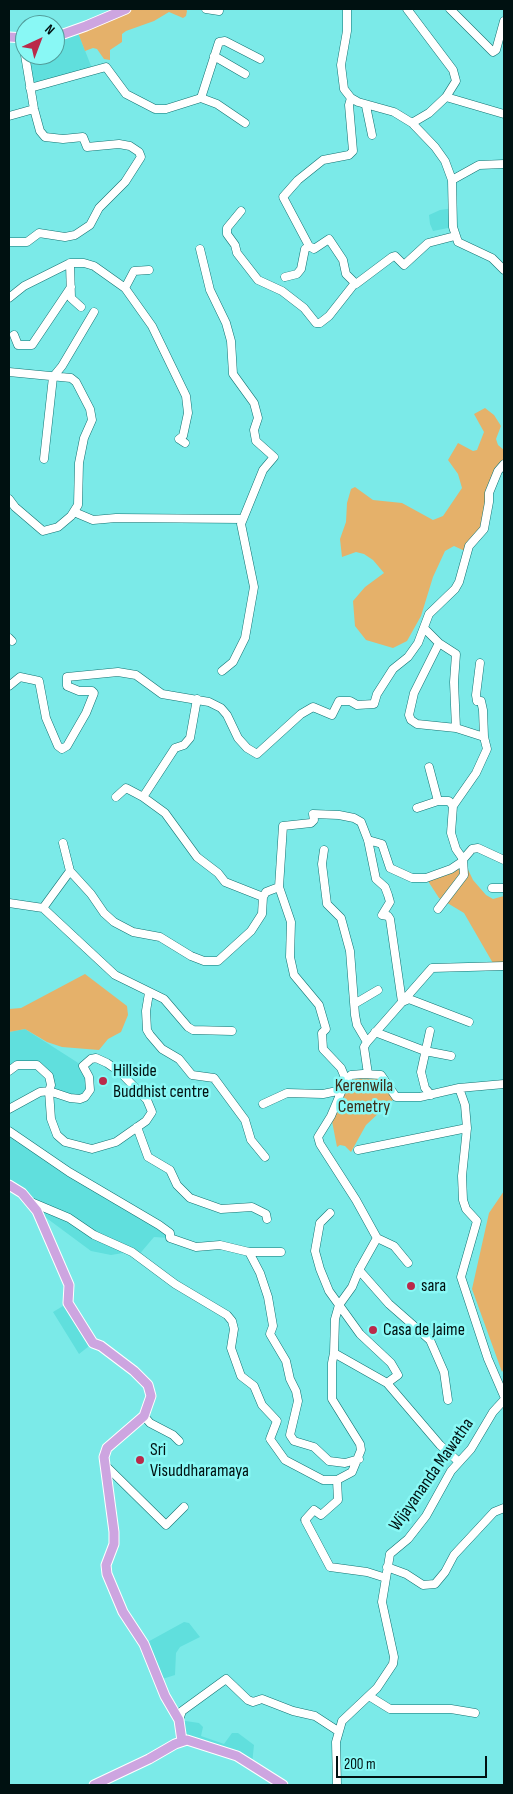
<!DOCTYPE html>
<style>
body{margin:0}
#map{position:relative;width:513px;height:1794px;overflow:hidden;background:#7beae8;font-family:"Sofia Sans Condensed",sans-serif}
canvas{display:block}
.frame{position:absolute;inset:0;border:10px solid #011;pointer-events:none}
.north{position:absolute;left:15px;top:15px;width:50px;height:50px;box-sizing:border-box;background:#89f8f5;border:1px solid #529c9a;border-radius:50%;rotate:43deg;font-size:14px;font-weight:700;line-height:20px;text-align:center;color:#011}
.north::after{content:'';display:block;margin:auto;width:18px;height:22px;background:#ba294a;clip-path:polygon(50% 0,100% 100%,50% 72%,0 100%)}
.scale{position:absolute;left:336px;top:1756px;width:151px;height:22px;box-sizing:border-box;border:2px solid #011;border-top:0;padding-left:6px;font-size:15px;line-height:18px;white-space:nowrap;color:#011;-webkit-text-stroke:4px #89f8f5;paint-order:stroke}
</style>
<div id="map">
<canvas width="513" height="1794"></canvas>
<div class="frame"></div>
<div class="north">N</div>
<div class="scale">200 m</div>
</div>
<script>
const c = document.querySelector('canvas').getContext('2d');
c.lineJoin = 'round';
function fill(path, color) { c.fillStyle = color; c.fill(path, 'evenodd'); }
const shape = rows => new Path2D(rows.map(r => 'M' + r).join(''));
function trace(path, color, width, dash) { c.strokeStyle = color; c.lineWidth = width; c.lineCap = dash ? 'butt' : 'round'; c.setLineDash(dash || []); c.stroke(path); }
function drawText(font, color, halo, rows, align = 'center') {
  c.font = font + ' "Sofia Sans Condensed",sans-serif'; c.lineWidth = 5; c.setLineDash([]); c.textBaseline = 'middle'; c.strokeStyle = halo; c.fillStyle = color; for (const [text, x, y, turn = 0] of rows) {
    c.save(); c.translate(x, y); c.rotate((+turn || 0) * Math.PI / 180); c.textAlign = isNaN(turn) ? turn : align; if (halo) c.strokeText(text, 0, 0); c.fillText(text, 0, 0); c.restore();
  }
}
const built = shape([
 [77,30,93,71,30,88,25,55,55,55,55,37],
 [454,208,453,227,433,231,430,224,429,215,440,210],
 [25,1029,83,1066,89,1077,85,1097,49,1091,49,1076,29,1064,9,1071,9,1032],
 [9,1131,152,1222,170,1238,154,1237,137,1257,129,1252,111,1255,91,1251,37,1211,9,1185],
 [68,1303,93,1343,79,1354,53,1312],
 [184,1622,189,1623,200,1637,180,1647,176,1653,175,1675,159,1680,144,1644],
 [179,1720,199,1723,203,1727,201,1736,224,1744,232,1733,238,1733,254,1745,252,1764,187,1740]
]);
const green = shape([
 [126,9,186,9,187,11,186,16,183,18,169,12,154,21,126,31,122,34,122,42,110,50,110,60,104,59,97,49,93,48,85,51,77,30],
 [485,408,494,415,501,426,496,439,498,445,504,450,504,464,498,471,484,529,467,552,454,546,445,551,433,577,421,616,407,641,393,648,366,640,355,626,353,601,365,587,384,573,373,560,364,554,356,552,342,557,340,539,346,522,347,503,351,489,355,487,373,500,402,503,433,520,443,516,462,488,458,474,448,460,458,443,473,451,477,450,484,432,474,414],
 [463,859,473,880,486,895,493,899,504,896,504,966,494,965,464,913,439,898,426,878],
 [85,974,127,1006,128,1015,121,1032,108,1039,99,1050,62,1047,47,1042,25,1029,9,1032,9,1009,21,1008],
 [351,1075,381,1075,396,1097,366,1125,351,1152,345,1146,340,1145,337,1147,331,1116],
 [504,1191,504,1369,502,1372,472,1289,489,1213]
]);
const minor = shape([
 [206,9,219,11],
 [347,9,347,31,341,65,344,89,351,98,358,102,394,112,412,123,435,147,445,161,452,180,453,227,458,242,492,258,504,270],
 [407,9,453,70,456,81,446,97,429,113,412,123],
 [450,9,493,52,496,50,504,21],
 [214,56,245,74],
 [30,88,106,67,126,94,155,109,166,109,201,98,217,104,245,123],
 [446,97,504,114],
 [201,98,219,42,225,41,260,59],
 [351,98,349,105,353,151,349,155,323,160,298,180,283,197,309,246,314,249,329,239,343,260,346,274,356,284,392,257,395,256,404,265,428,243,455,236],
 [366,106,372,135],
 [9,116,34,109],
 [452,180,479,165,504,164],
 [241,211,227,228,227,234,235,245,237,253,258,280,282,291,304,308,316,323,320,323,329,316,355,283],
 [9,242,27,242,39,233,65,237,75,235,90,225,99,208,125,182,141,157,139,152,130,146,119,144,87,147,83,137,63,139,45,137,40,131,34,109,25,55],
 [200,249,210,290,226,323,231,341,233,374,254,403,258,418,254,430,256,441,274,457,263,470,241,524,254,587,245,638,233,662,222,671],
 [70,263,71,298,81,307],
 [285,277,297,274,301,269,305,249,309,246],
 [125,288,134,271,149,270],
 [9,298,24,286,70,263,84,263,94,266,125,288,152,326,186,396,188,413,183,436,179,439,185,443],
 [14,335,18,345,32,345,71,287],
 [9,372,71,378,76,382,90,409,92,420,84,438,79,463,78,505,71,516,58,527,43,531,15,507,9,499],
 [44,459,53,377,62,366,94,312],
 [74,512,93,520,116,518,243,519],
 [424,628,439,643,456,654,454,682,456,728],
 [9,638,12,641],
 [480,663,476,695,477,701,481,701,483,710,484,737],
 [9,686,20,677,39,681,46,718,58,746,62,749,67,746,86,713,94,693,92,691,79,691,67,686,67,677,118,672,136,675,162,694,209,702,221,708,227,715,238,738,247,748,257,754,301,714,313,707,332,715,339,701,350,701,357,705,374,704,377,694,393,669,408,657,418,643,429,614,455,589,459,582,469,546,484,529,489,502,489,493,498,471,504,464],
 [429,767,438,801],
 [116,797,126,788,143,797,165,813,197,857,218,873,225,882,263,897],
 [143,797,175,748,184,745,190,738,197,699],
 [417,808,438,801,449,801,453,806],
 [368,840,382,844,390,868,412,878,426,878,451,869,460,863,472,849,478,848,504,860],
 [63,843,70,871,91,894,104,913,114,922,133,932,160,937,191,956,204,961,218,961,251,931,262,914,263,897,266,892,279,887],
 [324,850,322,864,327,904,341,918,350,951,355,1015,357,1025,367,1042,364,1047,368,1074],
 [492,888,504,888],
 [9,903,43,908,70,871],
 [43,908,115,975,164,999,188,1027,193,1030,232,1031],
 [438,909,464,875,463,859,456,849,451,833,453,806,476,773,487,749,484,737,456,728,417,724,411,720,409,715,414,693,439,643],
 [149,993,146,1011,147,1030,150,1035,162,1049,179,1059,192,1075,214,1078,245,1120,251,1140,265,1157],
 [356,1003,378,990],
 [430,1031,421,1072,425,1088,431,1095],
 [375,1032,425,1051,451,1056],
 [367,1042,432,968,504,966],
 [9,1071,17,1065,37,1065,49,1076,51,1085,49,1091,70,1098,80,1099,85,1097,90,1090,89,1077,83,1066,91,1059,96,1058,107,1063,120,1072,147,1100,152,1112,146,1121,116,1142,92,1149,65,1142,57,1135,51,1119,49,1091,40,1092,9,1109],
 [346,1080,341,1068,323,1049,322,1033,326,1029,319,1005,294,975,290,957,291,922,279,887,283,826,311,823,314,820,313,814,339,815,354,818,361,822,368,840,376,879,385,887,388,895,390,902,382,915,388,916,390,919,402,1002,409,999,469,1022],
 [459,1088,465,1105,467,1128,462,1176,463,1200,466,1209,477,1221,461,1277,488,1359,504,1396],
 [342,1090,331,1116,318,1137,320,1144,356,1200,377,1238,394,1246,408,1263],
 [263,1104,287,1093,323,1094,342,1090,346,1080,351,1075,363,1074,381,1075,396,1097,420,1097,459,1088,504,1084],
 [137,1127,148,1157,170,1170,177,1185,190,1198,221,1209,252,1207,266,1214,267,1219],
 [9,1131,69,1172,159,1225,170,1233,170,1238,196,1247,220,1245,249,1252,260,1273,268,1297,273,1326,270,1334,286,1361,290,1379,296,1391,298,1401,290,1435,294,1441,314,1447,329,1461,345,1463,359,1459],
 [358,1150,467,1128],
 [31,1202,69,1218,94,1235,132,1252,175,1284,227,1315,232,1321,234,1329,231,1348,241,1376,254,1386,262,1405,277,1421,270,1439,285,1460,323,1480,337,1480,352,1472,361,1450,360,1444,332,1399,332,1363,334,1353,335,1319,339,1305,352,1287,359,1270,377,1238],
 [330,1213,320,1223,315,1251,320,1269,329,1291,360,1334,391,1363,398,1375,387,1383],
 [249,1252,281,1252],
 [359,1270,389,1304,430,1340,444,1372,448,1400],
 [334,1353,387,1383,440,1445,459,1462],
 [144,1416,150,1423,173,1435,179,1441],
 [106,1466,166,1525,184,1507],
 [337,1480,338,1500,321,1515,314,1510,305,1520,330,1567,367,1572,386,1578],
 [387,1567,406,1574,423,1585,435,1584,445,1572,454,1555,494,1512,504,1508],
 [369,1696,390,1709,451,1709,475,1713],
 [179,1720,182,1711,226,1679,248,1700,253,1702,262,1699,293,1711,315,1716,338,1731],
 [337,1785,336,1742,342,1721,377,1688,393,1664,394,1657,382,1602,390,1554,408,1539,426,1516,451,1471,471,1449,493,1412,504,1400]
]);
const major = shape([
 [9,37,25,38],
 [55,37,86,26,126,9],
 [9,1185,22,1193,37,1211,69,1285,68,1303,93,1343,101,1346,134,1371,148,1385,151,1396,144,1416,107,1448,104,1457,114,1532,114,1544,106,1565,107,1574,123,1612,144,1644,165,1696,179,1720,182,1741],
 [94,1785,149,1759,175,1744,187,1740,237,1756,283,1785]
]);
const markers = [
 [103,1081,5,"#ba294a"],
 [411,1286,5,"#ba294a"],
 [373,1330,5,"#ba294a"],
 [140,1460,5,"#ba294a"]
];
const poiNames = [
 ["Hillside",113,1071],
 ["Buddhist centre",113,1092],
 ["sara",421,1286],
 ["Casa de Jaime",383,1330],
 ["Sri",150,1450],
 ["Visuddharamaya",150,1471]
];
const parkNames = [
 ["Kerenwila",364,1086],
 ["Cemetry",364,1107]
];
const streetNames = [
 ["Wijayananda Mawatha",432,1475,-55]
];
fill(built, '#60dfdd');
fill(green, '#e5b16a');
trace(minor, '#137372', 9);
trace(major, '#fff', 11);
trace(minor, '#fff', 8);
trace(major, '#cda5e0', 9);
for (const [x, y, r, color] of markers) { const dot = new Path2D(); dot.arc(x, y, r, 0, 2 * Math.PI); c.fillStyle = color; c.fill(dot); trace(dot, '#89f8f5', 2); }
drawText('18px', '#011', '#89f8f5', poiNames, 'left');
drawText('18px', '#3d2e1a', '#89f8f5', parkNames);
drawText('18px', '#011', '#89f8f5', streetNames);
</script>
